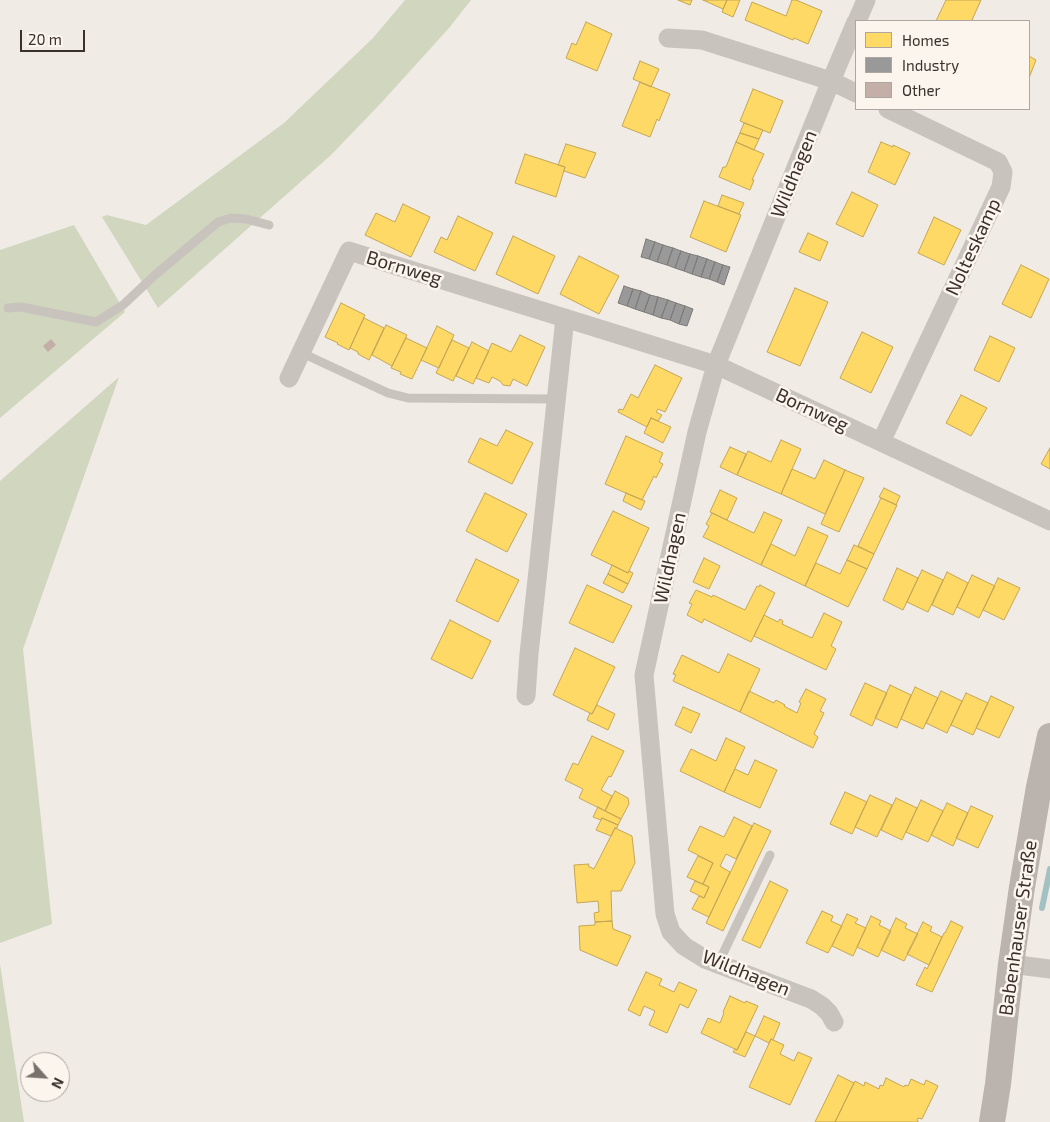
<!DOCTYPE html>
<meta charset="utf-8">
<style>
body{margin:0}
#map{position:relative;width:1050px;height:1122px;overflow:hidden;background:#f0ebe5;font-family:"Exo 2",sans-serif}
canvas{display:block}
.legend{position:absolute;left:855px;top:20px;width:175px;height:90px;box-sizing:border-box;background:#fbf5ee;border:1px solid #aea6a0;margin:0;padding:6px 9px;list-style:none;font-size:15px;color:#3b302b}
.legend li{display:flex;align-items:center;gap:10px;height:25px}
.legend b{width:25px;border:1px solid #aea6a0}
.north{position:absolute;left:20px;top:1052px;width:50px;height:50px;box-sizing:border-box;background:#fbf5ee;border:1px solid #aea6a0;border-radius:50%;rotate:116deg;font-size:14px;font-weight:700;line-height:20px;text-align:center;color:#3b302b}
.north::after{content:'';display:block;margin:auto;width:18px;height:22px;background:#7a716c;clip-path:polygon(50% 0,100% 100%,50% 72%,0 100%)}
.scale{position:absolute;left:20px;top:30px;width:65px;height:22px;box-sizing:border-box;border:2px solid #3b302b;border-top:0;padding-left:6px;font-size:15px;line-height:18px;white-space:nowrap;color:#3b302b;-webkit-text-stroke:4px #fbf5ee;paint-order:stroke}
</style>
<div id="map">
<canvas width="1050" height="1122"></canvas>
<ul class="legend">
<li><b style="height:14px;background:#ffd966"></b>Homes</li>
<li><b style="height:14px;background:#999"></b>Industry</li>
<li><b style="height:14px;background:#c3afa7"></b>Other</li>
</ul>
<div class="north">N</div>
<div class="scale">20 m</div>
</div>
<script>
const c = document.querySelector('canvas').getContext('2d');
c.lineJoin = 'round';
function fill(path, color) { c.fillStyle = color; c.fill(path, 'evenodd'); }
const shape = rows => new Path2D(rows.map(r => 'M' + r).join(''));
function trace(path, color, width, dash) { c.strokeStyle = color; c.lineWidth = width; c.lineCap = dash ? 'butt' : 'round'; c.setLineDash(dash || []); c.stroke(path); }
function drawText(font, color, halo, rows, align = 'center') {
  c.font = font + ' "Exo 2",sans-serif'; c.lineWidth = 5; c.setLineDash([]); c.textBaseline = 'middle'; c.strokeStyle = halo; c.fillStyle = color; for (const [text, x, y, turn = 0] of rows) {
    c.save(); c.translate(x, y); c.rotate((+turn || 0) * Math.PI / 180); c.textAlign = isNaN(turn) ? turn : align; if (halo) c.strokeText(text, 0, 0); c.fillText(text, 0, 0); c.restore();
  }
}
const green = shape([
 [405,0,471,0,449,28,382,102,331,155,158,308,102,217,107,215,146,225,284,123,373,38],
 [74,225,125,312,0,418,0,250],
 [119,377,23,649,52,924,0,943,0,481],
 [0,964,24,1122,0,1122]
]);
const homes = shape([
 [678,0,692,0,690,5,678,0],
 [703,0,727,0,723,9,703,0],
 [727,0,740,0,733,17,722,12,727,0],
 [792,0,796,0,822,11,808,44,794,38,793,40,745,20,752,2,786,16,792,0],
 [946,0,981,0,972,20,975,21,936,21,946,0],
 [586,22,612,34,597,71,566,58,572,43,576,45,586,22],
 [1029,56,1036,60,1029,78,1029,56],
 [640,61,659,69,651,87,633,79,640,61],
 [640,82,670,94,659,121,657,119,650,137,622,126,640,82],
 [753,89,783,101,770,133,740,121,753,89],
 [744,123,763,130,759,139,740,133,744,123],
 [740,133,759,139,754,150,736,142,740,133],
 [736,142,764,154,752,180,754,180,750,190,719,177,723,167,726,167,736,142],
 [881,142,893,147,893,145,910,153,895,185,868,172,881,142],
 [566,144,596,153,585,178,564,171,565,167,558,165,566,144],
 [525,154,565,167,556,197,515,183,525,154],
 [852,192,878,205,863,237,836,224,852,192],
 [722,195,744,203,739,214,718,206,722,195],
 [704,201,741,215,726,252,690,237,704,201],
 [403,204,430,217,411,257,365,235,376,213,395,222,403,204],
 [458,216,493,233,475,271,434,252,441,237,447,240,458,216],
 [934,217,961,230,944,265,918,253,934,217],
 [808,233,828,242,820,261,799,252,808,233],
 [513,236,555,256,538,294,496,274,513,236],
 [579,256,619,276,599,314,560,294,579,256],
 [1021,265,1049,279,1031,318,1002,304,1021,265],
 [795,288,828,302,800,366,767,352,795,288],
 [341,303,365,315,349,350,337,344,338,343,325,337,341,303],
 [364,318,384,328,369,360,358,354,358,352,350,348,364,318],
 [386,325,407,335,392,366,372,355,386,325],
 [437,326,454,335,439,368,421,360,437,326],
 [862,332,893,347,871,393,840,378,862,332],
 [520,335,545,347,527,386,513,379,510,386,503,385,500,381,492,377,489,383,476,378,492,343,511,352,520,335],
 [990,336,1015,348,999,382,974,370,990,336],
 [406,338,427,348,412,379,400,374,401,372,391,368,406,338],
 [452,340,469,348,453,381,436,373,452,340],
 [472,342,489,351,473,384,456,376,472,342],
 [655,365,682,378,665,412,658,409,656,412,662,415,658,421,651,418,647,427,618,412,619,409,623,410,631,394,638,398,655,365],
 [961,395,987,408,971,436,946,423,961,395],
 [651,418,671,427,663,443,644,433,651,418],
 [506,430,533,443,512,484,468,462,480,438,497,446,506,430],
 [626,436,663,453,659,462,663,464,656,478,654,476,642,500,605,484,626,436],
 [781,440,801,449,781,494,737,475,748,451,771,462,781,440],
 [730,447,746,454,737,475,720,467,730,447],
 [1050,448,1050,469,1041,464,1050,448],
 [824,460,845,470,825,514,781,494,792,469,815,479,824,460],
 [845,470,864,478,839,532,821,524,845,470],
 [884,488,900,496,896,505,879,497,884,488],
 [720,490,737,498,727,520,710,512,720,490],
 [485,493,527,514,507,552,466,531,485,493],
 [626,493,645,501,641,510,623,501,626,493],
 [881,498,897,505,874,554,858,546,881,498],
 [613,511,649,528,628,573,591,555,613,511],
 [764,512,782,520,761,565,703,537,709,526,706,524,712,513,754,533,764,512],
 [808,527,828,536,805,586,761,565,771,544,795,556,808,527],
 [854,545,874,554,867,569,847,560,854,545],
 [704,558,720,566,709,589,693,582,704,558],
 [476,559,519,580,498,622,456,601,476,559],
 [847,560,867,569,848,607,805,586,816,563,840,574,847,560],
 [612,565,628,573,629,571,633,573,628,584,608,574,612,565],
 [897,568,918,578,903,610,883,600,897,568],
 [922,570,943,580,928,612,907,602,922,570],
 [947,572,968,583,953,615,932,605,947,572],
 [608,574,628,584,623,593,603,583,608,574],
 [972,575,995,586,979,618,957,607,972,575],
 [998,578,1020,588,1004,620,983,610,998,578],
 [587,585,632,606,613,643,569,623,587,585],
 [760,585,775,593,751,642,704,619,702,623,687,615,692,604,689,603,696,590,712,597,713,595,745,610,757,586,759,587,760,585],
 [824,613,842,622,831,646,836,649,826,670,754,636,764,615,778,622,780,619,783,621,782,624,812,638,824,613],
 [450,620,491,641,472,679,431,659,450,620],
 [575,648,615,667,592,714,553,695,575,648],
 [728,654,760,669,740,712,673,681,676,675,673,674,682,655,719,673,728,654],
 [865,683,887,693,872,726,850,715,865,683],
 [890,685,911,695,897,728,875,718,890,685],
 [915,687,938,698,923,729,901,719,915,687],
 [806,689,826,699,820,711,824,713,814,734,818,737,813,748,740,712,749,691,774,703,776,700,785,705,784,706,797,713,801,703,799,702,806,689],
 [941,691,962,701,947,733,926,723,941,691],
 [966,693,988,703,973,735,951,725,966,693],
 [991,696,1014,707,999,738,976,728,991,696],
 [597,705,615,714,608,730,587,720,590,713,592,714,597,705],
 [683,707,700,714,691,733,675,725,683,707],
 [592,736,624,751,611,777,609,776,601,790,612,796,605,811,579,798,583,789,565,780,573,763,578,765,592,736],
 [726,738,745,747,724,792,680,771,691,749,716,761,726,738],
 [755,760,777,770,760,808,724,792,735,769,748,775,755,760],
 [615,791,628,798,629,804,621,819,605,811,615,791],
 [845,792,867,802,852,834,830,824,845,792],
 [870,795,892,805,877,837,855,827,870,795],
 [896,798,917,808,902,840,881,830,896,798],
 [921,800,943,811,928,842,906,832,921,800],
 [947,803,968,813,953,846,931,835,947,803],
 [971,806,993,816,978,848,956,838,971,806],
 [598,807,621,819,618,825,602,818,601,820,593,817,598,807],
 [734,817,752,826,736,859,726,854,720,866,730,872,709,917,692,909,699,896,704,898,709,887,703,884,713,863,688,850,700,826,724,837,734,817],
 [602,818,618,825,617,828,615,828,611,836,596,830,602,818],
 [754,823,771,831,723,931,706,923,754,823],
 [615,828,632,836,635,863,621,891,611,891,612,921,595,922,594,913,599,912,598,901,577,903,574,865,589,864,588,866,594,869,615,828],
 [698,856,713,863,703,884,687,877,698,856],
 [695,881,709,887,704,898,690,891,695,881],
 [770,881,788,890,760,948,742,940,770,881],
 [822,911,833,916,831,921,842,926,828,953,806,943,822,911],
 [847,914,858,919,855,923,866,928,853,956,832,946,847,914],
 [871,916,881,921,879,925,891,931,878,957,857,947,871,916],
 [896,918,907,924,905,928,918,934,904,961,881,950,896,918],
 [612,921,613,929,631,936,617,966,580,950,579,926,595,925,595,922,612,921],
 [951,921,963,927,932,992,916,985,925,967,927,969,944,933,945,933,951,921],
 [923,922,932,927,930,931,942,937,929,965,907,954,923,922],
 [646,972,662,979,659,985,674,992,679,982,697,990,688,1008,680,1004,667,1033,649,1025,655,1011,644,1006,640,1016,628,1010,646,972],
 [730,996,745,1003,746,1001,758,1006,737,1050,701,1033,708,1018,720,1023,724,1013,723,1012,730,996],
 [764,1016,780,1023,773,1040,771,1039,769,1043,755,1036,764,1016],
 [746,1032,755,1036,745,1057,733,1052,735,1049,737,1050,746,1032],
 [771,1039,784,1045,780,1054,794,1061,798,1052,812,1058,790,1105,749,1087,771,1039],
 [838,1075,854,1083,835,1122,815,1122,838,1075],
 [886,1078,904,1087,905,1085,908,1086,911,1079,924,1085,926,1080,938,1086,922,1119,918,1118,917,1120,918,1121,918,1122,835,1122,855,1081,864,1086,865,1082,879,1089,880,1085,883,1086,886,1078]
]);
const industry = shape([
 [646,239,655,242,649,259,641,257,646,239],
 [655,242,663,245,657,262,649,259,655,242],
 [663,245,673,248,667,265,657,262,663,245],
 [673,248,681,251,675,268,667,265,673,248],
 [681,251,690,254,684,271,675,268,681,251],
 [690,254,698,256,692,274,684,271,690,254],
 [698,256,707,259,701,277,692,274,698,256],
 [707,259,715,262,709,279,701,277,707,259],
 [715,262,723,265,717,282,709,279,715,262],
 [723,265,730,267,724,285,717,282,723,265],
 [624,286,633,289,627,306,618,303,624,286],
 [633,289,641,291,635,309,627,306,633,289],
 [641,291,650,295,644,312,635,309,641,291],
 [650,295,658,297,653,315,644,312,650,295],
 [658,297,668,300,661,318,653,315,658,297],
 [668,300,676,303,670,320,661,318,668,300],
 [676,303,685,306,679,324,670,320,676,303],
 [685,306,693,309,687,326,679,324,685,306]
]);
const stream = shape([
 [1042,908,1050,869]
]);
const building = shape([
 [51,339,56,345,48,352,43,346]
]);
const service = shape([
 [8,308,21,307,96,322,123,305,155,275,218,222,231,218,246,219,269,225],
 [302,353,388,393,408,398,557,399],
 [718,964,770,855]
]);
const minor = shape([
 [857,21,866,0],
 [668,38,702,40,831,81,856,93],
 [289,378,349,251,716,365,1050,521],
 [881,442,1001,187,1003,172,998,162,888,109],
 [526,696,529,654,565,318],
 [1011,964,1050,969],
 [834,1022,829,1013,822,1006,811,999,705,959,684,946,671,932,665,914,644,675,697,432,716,365,831,81,856,22]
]);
const secondary = shape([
 [992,1122,998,1084,1011,964,1022,887,1039,787,1050,736]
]);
const streetNames = [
 ["Wildhagen",794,174,-68],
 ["Nolteskamp",973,247,-65],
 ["Bornweg",404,268,17],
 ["Bornweg",812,410,25],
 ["Wildhagen",670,558,-78],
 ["Babenhauser Straße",1018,928,-82],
 ["Wildhagen",746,973,22]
];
fill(green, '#d1d6bf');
fill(homes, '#ffd966');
trace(homes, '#c4a654', 1);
fill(industry, '#999');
trace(industry, '#7d7a78', 1);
trace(stream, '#a1c2c1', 6);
fill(building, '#c3afa7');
trace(service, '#c9c3be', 9);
trace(minor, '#c9c3be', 19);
trace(secondary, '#bab3ae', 26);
drawText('19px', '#3b302b', '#fbf5ee', streetNames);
</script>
